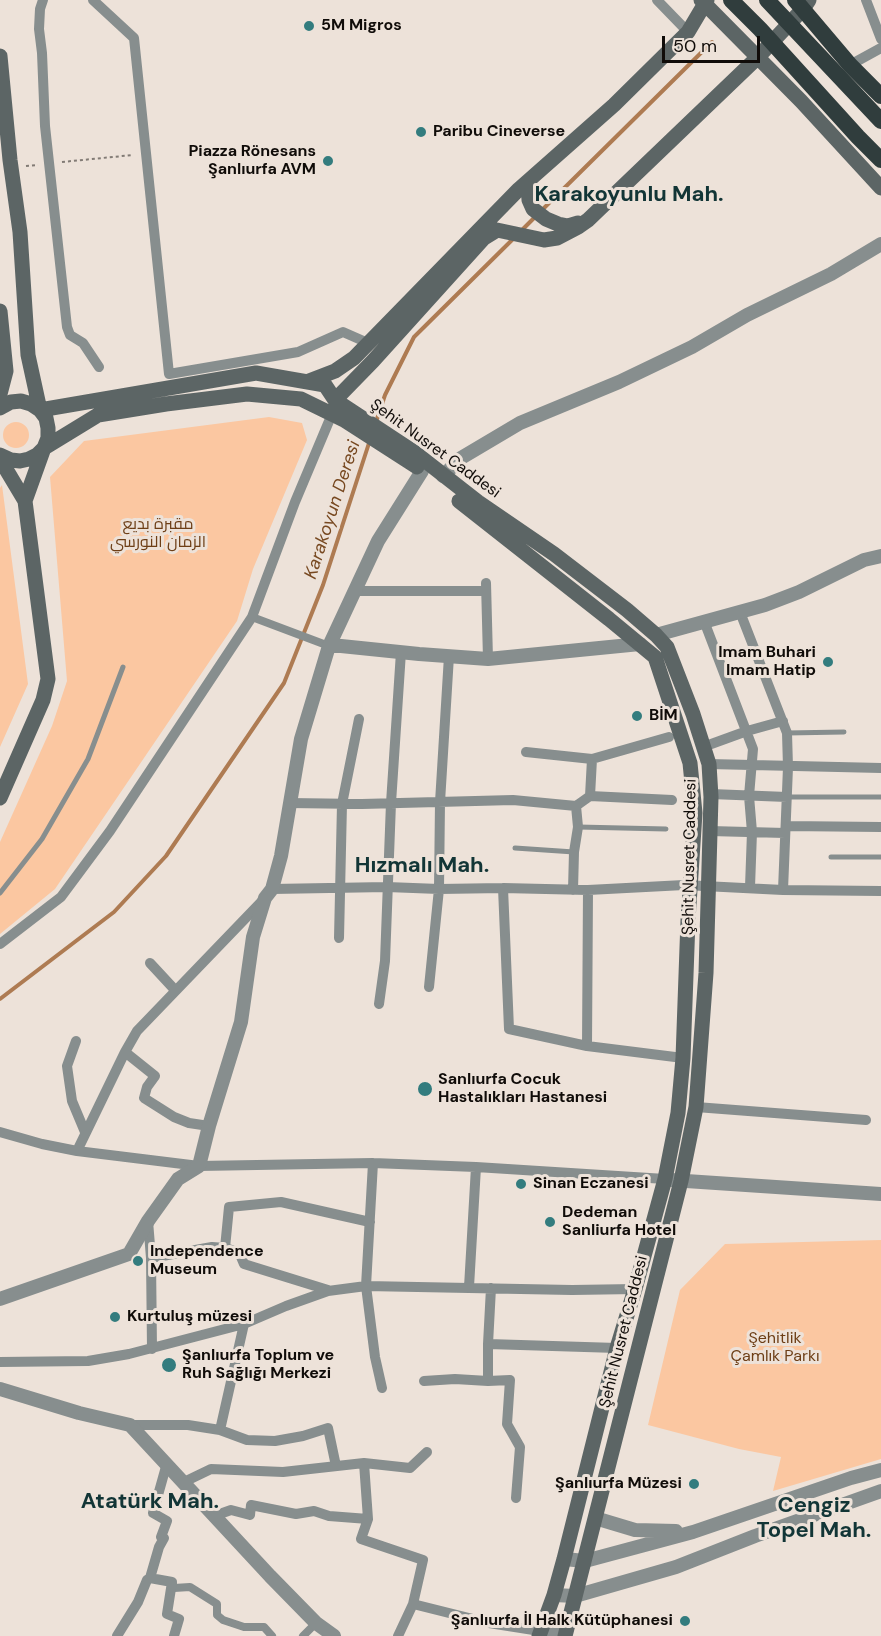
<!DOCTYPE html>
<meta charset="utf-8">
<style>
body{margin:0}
#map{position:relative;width:881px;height:1636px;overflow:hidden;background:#ede2d9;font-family:"DM Sans",sans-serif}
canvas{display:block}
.scale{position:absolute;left:662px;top:36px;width:98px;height:27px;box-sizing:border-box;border:3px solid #100c09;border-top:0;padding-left:8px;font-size:18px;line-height:21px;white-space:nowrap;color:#100c09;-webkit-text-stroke:4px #ede2d9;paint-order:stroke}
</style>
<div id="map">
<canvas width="881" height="1636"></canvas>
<div class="scale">50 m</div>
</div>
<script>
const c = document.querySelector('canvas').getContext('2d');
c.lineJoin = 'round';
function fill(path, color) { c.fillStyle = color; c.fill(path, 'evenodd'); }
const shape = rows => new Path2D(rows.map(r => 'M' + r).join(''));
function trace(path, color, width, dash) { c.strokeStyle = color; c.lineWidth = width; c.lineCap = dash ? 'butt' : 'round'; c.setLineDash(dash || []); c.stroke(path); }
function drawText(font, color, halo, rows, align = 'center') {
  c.font = font + ' "DM Sans",Cairo,sans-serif'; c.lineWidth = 6; c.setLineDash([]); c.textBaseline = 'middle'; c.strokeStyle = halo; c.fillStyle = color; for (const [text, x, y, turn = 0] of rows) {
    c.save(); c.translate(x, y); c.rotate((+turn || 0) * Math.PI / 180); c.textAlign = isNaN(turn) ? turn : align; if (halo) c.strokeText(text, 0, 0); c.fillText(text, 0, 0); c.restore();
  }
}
const green = shape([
 [269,417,302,423,307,440,253,569,237,621,55,889,0,934,0,842,52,726,67,681,50,477,84,441],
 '3 435a13 13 0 1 1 26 0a13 13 0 1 1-26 0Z',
 [2,485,28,684,0,747,0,488],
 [881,1240,881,1459,773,1491,781,1457,739,1449,648,1425,680,1290,725,1244]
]);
const stream = shape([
 [542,210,712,42],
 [520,232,536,216],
 [376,422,385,395,414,337,513,239],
 [0,999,114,912,166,856,284,683,323,585,370,440]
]);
const path = shape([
 [62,162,133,155],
 [26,166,38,165]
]);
const service = shape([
 [787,733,844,732],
 [787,797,881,797],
 [578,827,666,829],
 [515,848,574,852],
 [831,857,881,857],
 [0,893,42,839,88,759,123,667]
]);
const pedestrian = shape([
 [252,617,329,646],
 [172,1582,174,1588,190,1587,217,1604,217,1615,223,1620,244,1627,264,1627,272,1636],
 [303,1636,316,1623]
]);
const minor = shape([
 [43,0,40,9,39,29,42,53,45,126,67,327,70,335,83,343,99,367],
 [93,0,134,38,169,374,298,352,343,332,368,343],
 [657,0,688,32],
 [866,0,881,39],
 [850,65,881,48],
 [486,583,488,659],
 [355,591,486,591],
 [740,612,787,733,788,767,783,890],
 [704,621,753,749,749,796,752,832,750,887],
 [703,747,747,731,783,721],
 [526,752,592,759,669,737],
 [709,764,881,768],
 [711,794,787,797],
 [590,796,592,759],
 [289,803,362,804,513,800,576,806,590,796,672,800],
 [786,826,881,827],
 [710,831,785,833],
 [503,888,509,1029,587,1046,683,1058],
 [272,889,387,887,439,889,503,888,588,890,684,885,783,890,881,891],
 [573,890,574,852,578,827,576,806],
 [339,938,342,804,359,719],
 [0,944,61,897,110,831,252,617,295,502,332,414],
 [150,963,175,990],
 [429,987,439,889,440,802,449,656],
 [379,1004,385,961,391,803,401,652],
 [76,1041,67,1066,72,1101,85,1132],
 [587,1046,588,890],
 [125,1052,155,1076,147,1087,144,1098,174,1117,189,1123,209,1126],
 [696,1107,866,1120],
 [0,1132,42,1144,77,1151,199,1166,373,1163,476,1167,665,1179],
 [77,1151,125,1052,137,1031,265,898],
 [373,1163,366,1286,375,1357,382,1388],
 [148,1221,151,1258,152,1349],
 [225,1248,229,1207,281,1202,370,1222],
 [151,1258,212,1247,225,1248,239,1252,244,1264,328,1290],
 [469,1287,476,1167],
 [491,1288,488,1344,488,1381,510,1380,507,1424,520,1447,516,1498],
 [488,1344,617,1348],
 [0,1362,88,1361,129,1354,244,1324,286,1306,328,1291,366,1286,572,1290,635,1289],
 [424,1381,455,1379,488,1381],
 [130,1425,188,1425,220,1430,247,1440,275,1441,303,1436,328,1428,336,1466],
 [220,1430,244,1324],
 [364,1463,410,1468,427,1452],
 [184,1482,211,1469,283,1472,364,1463,368,1519],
 [214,1516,231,1510,250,1515,251,1505,296,1514,314,1511,329,1516,368,1519,361,1539,423,1560,413,1604],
 [150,1578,172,1582,167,1614,179,1619,174,1636],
 [117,1636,138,1602,147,1580,150,1578,159,1547,164,1538,161,1537,167,1521,153,1513,167,1463],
 [398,1636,413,1604,489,1623,540,1631,566,1633]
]);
const tertiary = shape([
 [443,476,461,458,520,423,619,382,692,347,747,315,831,274,881,244],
 [656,635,765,605,799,592,864,560,881,556],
 [329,646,341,646,419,654,488,659,640,644],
 [671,1180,881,1194],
 [0,1299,129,1254,148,1221,178,1179,199,1166,209,1126,241,1022,253,937,265,898,272,889,281,856,301,739,329,646,378,541,422,471],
 [0,1389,79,1413,130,1425,270,1576,316,1623,334,1636],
 [595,1518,635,1530,676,1531],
 [564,1559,585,1561,693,1532,851,1478,881,1470],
 [554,1595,575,1596,676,1567,755,1536,881,1491]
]);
const secondary = shape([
 [701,0,801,101,881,188],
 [0,56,10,160,20,232,28,355,40,410,256,373,325,385,335,400,414,452,478,502,554,554,627,610,656,635,667,647,693,714,709,764,711,797,706,973,696,1107,681,1181,565,1636],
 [528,182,529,200,533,209,546,219,558,224,568,226,578,223],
 [0,311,6,371,0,394],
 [309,381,335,371,354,358,519,189,614,105,688,32,707,0],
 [335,400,373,361,484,238,497,230,544,240,557,238,578,227,588,220,758,57,803,9,809,0],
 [0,408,11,402,21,401,31,404,40,410,46,418,48,428,48,438,44,448,37,455,29,459,20,461,11,460,0,455],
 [0,459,25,501,48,679,43,700,0,798],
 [25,501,44,448,98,415,166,404,247,394,301,399,344,420,417,467],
 [459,501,609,619,655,657,690,763,695,813,688,920,683,1058,678,1113,665,1179,635,1289,617,1348,564,1559,554,1595,539,1636]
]);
const trunk = shape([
 [795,0,850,65,881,96]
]);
const trunkBridge = shape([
 [731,0,760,29,858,137,881,160],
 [767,0,881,121]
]);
const markers = [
 [309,26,6,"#337c7e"],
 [421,132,6,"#337c7e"],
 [328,161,6,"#337c7e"],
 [828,662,6,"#337c7e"],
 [637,716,6,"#337c7e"],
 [425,1089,8,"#337c7e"],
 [521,1184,6,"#337c7e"],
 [550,1222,6,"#337c7e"],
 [138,1261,6,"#337c7e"],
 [115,1317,6,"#337c7e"],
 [169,1365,8,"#337c7e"],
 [694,1484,6,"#337c7e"],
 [685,1621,6,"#337c7e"]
];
const poiNames = [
 ["5M Migros",321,26],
 ["Paribu Cineverse",433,132],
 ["Piazza Rönesans",316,152,"right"],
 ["Şanlıurfa AVM",316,170,"right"],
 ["Imam Buhari",816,653,"right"],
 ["Imam Hatip",816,671,"right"],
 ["BİM",649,716],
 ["Sanlıurfa Cocuk",438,1080],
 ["Hastalıkları Hastanesi",438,1098],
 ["Sinan Eczanesi",533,1184],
 ["Dedeman",562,1213],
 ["Sanliurfa Hotel",562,1231],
 ["Independence",150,1252],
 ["Museum",150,1270],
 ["Kurtuluş müzesi",127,1317],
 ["Şanlıurfa Toplum ve",182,1356],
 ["Ruh Sağlığı Merkezi",182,1374],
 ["Şanlıurfa Müzesi",682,1484,"right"],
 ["Şanlıurfa İl Halk Kütüphanesi",673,1621,"right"]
];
const streetNames = [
 ["Şehit Nusret Caddesi",435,449,36],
 ["Şehit Nusret Caddesi",690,857,-89],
 ["Şehit Nusret Caddesi",624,1332,-76]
];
const parkNames = [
 ["مقبرة بديع",158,525],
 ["الزمان النورسي",158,543],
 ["Şehitlik",775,1339],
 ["Çamlık Parkı",775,1357]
];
const waterNames = [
 ["Karakoyun Deresi",333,510,-72]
];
const districtNames = [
 ["Karakoyunlu Mah.",629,195],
 ["Hızmalı Mah.",422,866],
 ["Atatürk Mah.",150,1502],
 ["Cengiz",814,1506],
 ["Topel Mah.",814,1531]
];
fill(green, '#fbc7a1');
trace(stream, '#ae7b52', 4);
trace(path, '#827b75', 2, [3, 3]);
trace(service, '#878e8e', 5);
trace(pedestrian, '#878e8e', 8);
trace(minor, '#878e8e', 10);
trace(tertiary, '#878e8e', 14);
trace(secondary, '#5c6565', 15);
trace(trunk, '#303d3d', 16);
trace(trunkBridge, '#303d3d', 16);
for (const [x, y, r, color] of markers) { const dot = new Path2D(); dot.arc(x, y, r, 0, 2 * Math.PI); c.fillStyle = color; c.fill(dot); trace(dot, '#ede2d9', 2); }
drawText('bold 16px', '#100c09', '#ede2d9', poiNames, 'left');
drawText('16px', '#100c09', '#ede2d9', streetNames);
drawText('16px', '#6d3e16', '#ede2d9', parkNames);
drawText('italic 18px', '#774820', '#ede2d9', waterNames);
drawText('bold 22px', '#123536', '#ede2d9', districtNames);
</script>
